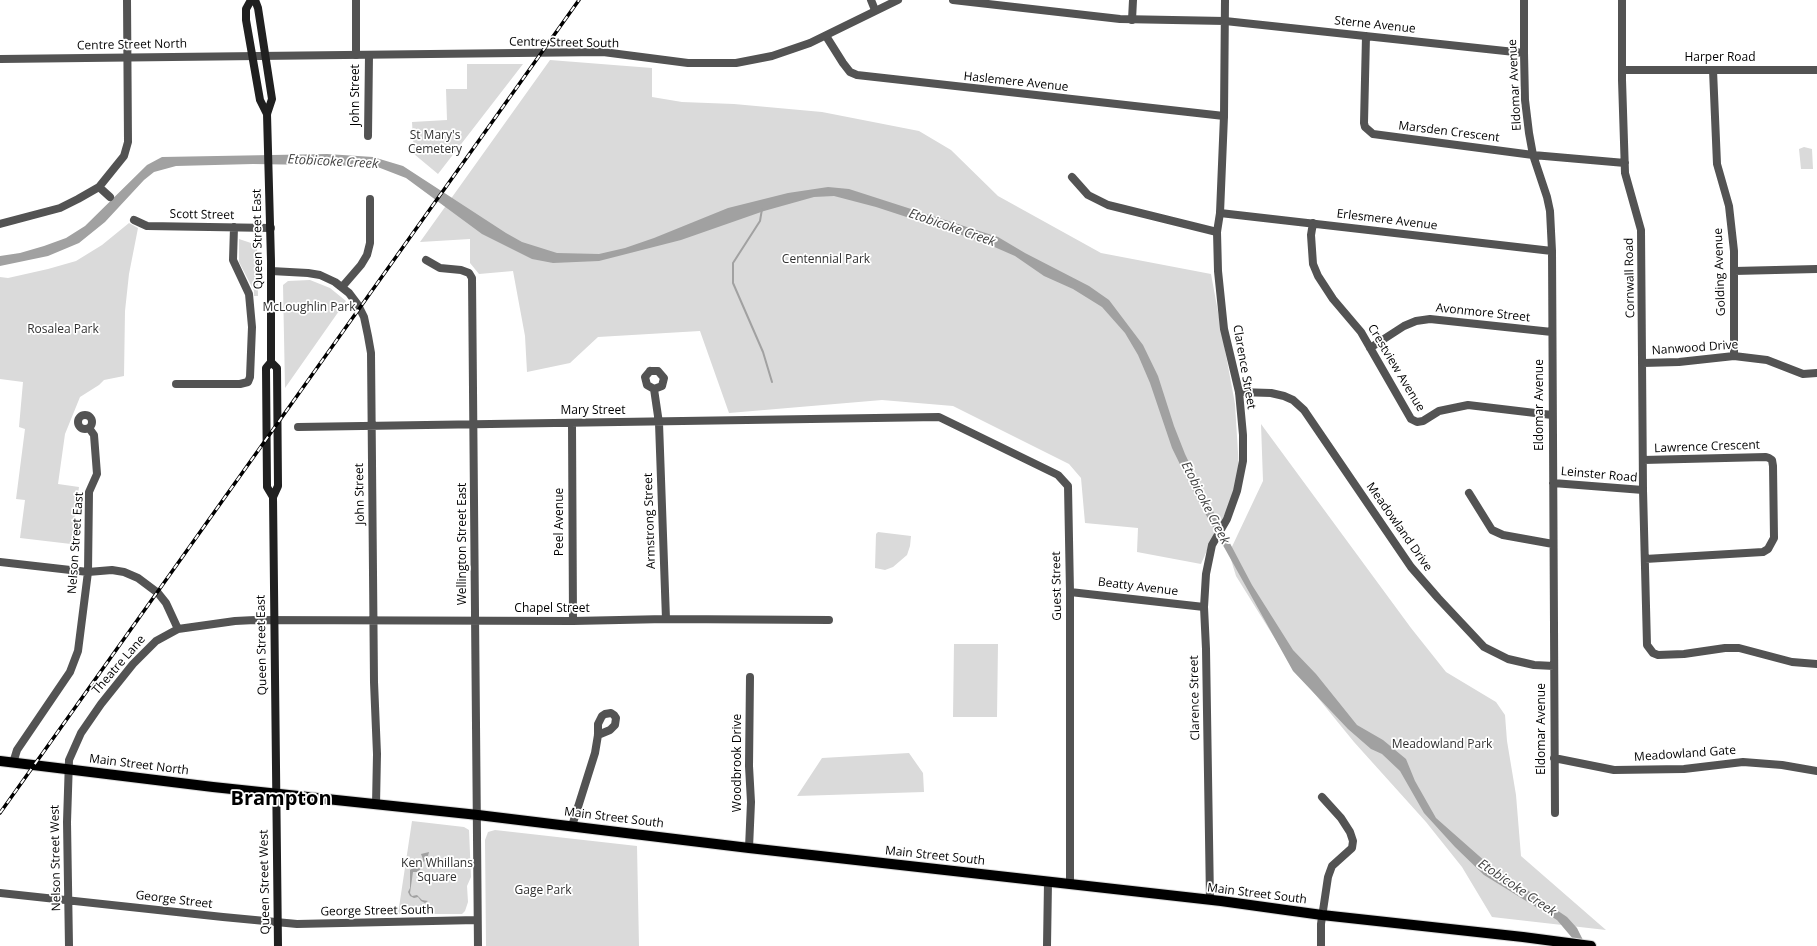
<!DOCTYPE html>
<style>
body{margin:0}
canvas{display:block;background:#fff}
</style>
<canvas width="1817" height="946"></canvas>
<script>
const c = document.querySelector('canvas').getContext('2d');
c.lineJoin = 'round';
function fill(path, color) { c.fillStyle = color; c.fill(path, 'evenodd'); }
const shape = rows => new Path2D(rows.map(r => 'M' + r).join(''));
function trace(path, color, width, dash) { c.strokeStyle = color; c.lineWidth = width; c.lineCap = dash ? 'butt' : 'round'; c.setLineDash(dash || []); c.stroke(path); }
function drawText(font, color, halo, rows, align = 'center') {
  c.font = font + ' "Open Sans",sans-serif'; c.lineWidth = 3.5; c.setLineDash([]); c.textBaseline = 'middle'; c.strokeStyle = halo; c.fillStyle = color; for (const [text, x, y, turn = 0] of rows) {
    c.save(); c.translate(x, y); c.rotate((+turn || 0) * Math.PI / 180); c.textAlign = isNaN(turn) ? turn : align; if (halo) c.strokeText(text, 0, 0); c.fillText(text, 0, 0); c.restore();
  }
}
const green = shape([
 [550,60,652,68,652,97,682,102,734,104,822,112,919,131,951,150,998,196,1101,253,1211,274,1235,404,1239,469,1230,504,1212,539,1201,564,1137,552,1138,528,1085,523,1081,478,1069,464,953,406,882,400,729,413,700,331,598,337,570,363,527,372,525,336,513,271,479,274,470,263,470,239,420,242],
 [467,64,523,64,438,174,414,154,412,122,447,120,446,89,467,89],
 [1804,147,1812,149,1813,169,1801,169,1799,149],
 [129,223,138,228,129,274,125,311,124,376,104,380,99,385,80,397,65,434,58,484,79,487,71,544,20,538,25,500,16,499,25,429,19,427,23,382,0,379,0,277,8,278,48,269,76,261,102,245],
 [239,239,257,245,258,296,254,296,254,291,239,262],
 [310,280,330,288,346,301,285,388,283,285,288,281],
 [1261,424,1411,628,1446,672,1496,702,1505,715,1507,741,1516,795,1521,856,1606,930,1492,917,1462,867,1426,822,1354,742,1292,666,1236,576,1229,553,1263,481],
 [878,532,911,536,910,546,907,555,893,567,885,570,875,568,876,534],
 [954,644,998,644,997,717,953,717],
 [909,753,923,773,924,792,797,796,822,758],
 [412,821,464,827,469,830,471,877,467,886,468,902,465,911,462,914,398,914],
 [495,830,637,846,639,946,486,946,485,840,488,832]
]);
const water = shape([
 [327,154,373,157,403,166,506,233,522,242,557,253,599,254,625,248,654,238,728,208,788,193,828,187,849,189,998,237,1025,253,1089,286,1109,300,1143,345,1158,376,1174,426,1185,454,1204,494,1252,585,1293,650,1316,674,1357,725,1383,740,1406,759,1415,781,1436,818,1487,863,1567,917,1577,928,1583,940,1579,946,1557,920,1484,875,1455,847,1424,813,1400,771,1382,754,1371,749,1348,729,1293,671,1195,495,1172,448,1150,383,1138,355,1125,333,1102,307,1073,289,1044,276,1015,256,983,242,876,207,834,196,814,197,764,211,681,240,599,261,553,263,532,259,482,234,406,178,375,166,253,164,176,166,154,172,144,180,105,222,79,243,48,256,0,266,0,256,20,253,44,246,66,238,85,226,147,165,162,157],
 [429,852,428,856,425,857,426,860,422,863,422,867,418,872,413,872,410,893,412,896,417,895,422,900,428,901,425,903,421,901,418,897,414,898,410,896,408,892,410,888,410,870,413,868,419,868,416,867,419,866,418,863,423,859,421,854]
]);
const stream = shape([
 [762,209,760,221,733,263,733,283,763,352,772,382]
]);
const minor = shape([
 [356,0,356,55],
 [871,0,875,10],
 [1524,0,1524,53,1525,100,1529,133,1533,155,1547,197,1550,211,1552,251,1555,813],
 [1622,0,1622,80,1625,173,1641,230,1643,490,1647,645,1653,653,1658,655,1684,654,1725,648,1739,648,1792,662,1817,664],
 [1132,20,1133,0],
 [1225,21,1524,53],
 [826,36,843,63,850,72,857,75,1224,116],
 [1366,36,1364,123,1365,127,1373,134,1533,155,1625,163],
 [1622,70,1817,70],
 [1713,70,1717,164,1729,206,1734,251,1734,356],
 [368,136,369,55],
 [1072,177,1088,195,1108,205,1217,232],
 [99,187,110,197],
 [1220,213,1552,251],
 [134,220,147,226,271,228],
 [1313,223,1311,235,1313,264,1318,276,1333,299,1361,332,1411,419,1417,422,1423,421,1439,411,1468,405,1552,415],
 [0,224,60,208,78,199,99,187,124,156,128,142,127,0],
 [426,260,440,268,461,270,469,273,472,278,478,946],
 [271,271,308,273,320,275,335,282,349,293,358,305,364,317,368,336,371,353,374,682,377,754,376,805],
 [1734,271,1817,269],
 [342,287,361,265,367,255,370,243,370,199],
 [1370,348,1404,326,1416,321,1430,319,1552,332],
 [1643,363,1679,362,1734,356,1767,360,1803,374,1817,373],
 [650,371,658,371,664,378,662,386,654,389,647,385,645,377,650,371],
 [176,384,240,384,248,382,250,377,252,327,249,294,233,260,234,227],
 [654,389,659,423,666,619],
 [1239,392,1271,393,1284,396,1293,400,1304,410,1411,567,1438,598,1484,647,1508,659,1534,665,1554,666],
 '78 422a7 7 0 1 1 14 0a7 7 0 1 1-14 0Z',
 [572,423,573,621],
 [298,427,939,417,1058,475,1068,486,1070,592,1070,884],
 [1643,460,1766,457,1769,458,1772,460,1773,466,1774,538,1768,549,1763,552,1645,559],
 [1553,483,1643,490],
 [1469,493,1492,530,1503,535,1553,544],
 [0,562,88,572,112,570,124,572,138,578,158,593,166,603,178,629],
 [1070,592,1204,607],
 [1554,758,1614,770,1684,769,1743,762,1782,765,1817,771],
 [13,763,17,750,70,672,78,651,88,572,89,492,97,474,94,435,89,428],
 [572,826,595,753,598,735,598,724,602,716,605,714,611,713,614,715,616,718,615,725,610,730,598,735],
 [749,848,751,802,749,766,750,677],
 [0,893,223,917,297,924,477,920],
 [69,946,67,822,69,760,81,733,101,704,133,664,156,641,178,629,235,621,255,620,573,621,666,619,829,620],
 [1047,946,1048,882],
 [1321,946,1321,924,1328,877,1332,866,1352,848,1353,841,1350,832,1341,818,1322,797]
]);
const tertiary = shape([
 [953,0,1120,19,1225,21],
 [0,59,603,52,688,63,736,63,772,56,810,43,898,0],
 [1210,900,1206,649,1204,607,1206,574,1212,545,1227,519,1237,491,1243,461,1243,435,1239,392,1224,329,1218,271,1217,232,1220,213,1224,116,1225,0]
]);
const secondary = shape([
 [251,0,246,9,246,20,260,100,267,114],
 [255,0,258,8,272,99,267,114,271,261,271,362,277,368,278,486,273,497],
 [271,362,266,368,267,487,273,497,278,946]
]);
const primary = shape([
 [0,761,213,787,478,815,749,848,1221,901,1322,915,1523,937,1591,946]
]);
const rail = shape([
 [0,813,579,0]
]);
const streetNames = [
 ["Sterne Avenue",1375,25,6],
 ["Centre Street South",564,43,1],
 ["Centre Street North",132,45,-1],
 ["Harper Road",1720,58],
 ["Haslemere Avenue",1016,82,6],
 ["Eldomar Avenue",1515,85,-93],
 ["John Street",356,95,-90],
 ["Marsden Crescent",1449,132,7],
 ["Scott Street",202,215,1],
 ["Erlesmere Avenue",1387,220,7],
 ["Queen Street East",258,239,-91],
 ["Golding Avenue",1720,272,-92],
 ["Cornwall Road",1630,278,-91],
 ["Avonmore Street",1483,313,6],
 ["Nanwood Drive",1695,348,-4],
 ["Clarence Street",1244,367,80],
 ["Crestview Avenue",1396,368,59],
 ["Eldomar Avenue",1540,405,-90],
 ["Mary Street",593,411],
 ["Lawrence Crescent",1707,447,-2],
 ["Leinster Road",1599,475,5],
 ["John Street",360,494,-91],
 ["Armstrong Street",650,521,-92],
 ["Peel Avenue",560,522,-90],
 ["Meadowland Drive",1399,527,55],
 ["Nelson Street East",76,543,-86],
 ["Wellington Street East",463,544,-90],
 ["Guest Street",1057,586,-91],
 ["Beatty Avenue",1138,587,7],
 ["Chapel Street",552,609],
 ["Queen Street East",262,645,-91],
 ["Theatre Lane",119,665,-49],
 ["Clarence Street",1195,698,-91],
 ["Eldomar Avenue",1542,729,-90],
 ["Meadowland Gate",1685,754,-4],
 ["Woodbrook Drive",738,763,-90],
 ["Main Street North",139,765,7],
 ["Main Street South",614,818,7],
 ["Main Street South",935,856,6],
 ["Nelson Street West",56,858,-91],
 ["Queen Street West",265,882,-91],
 ["Main Street South",1257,894,7],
 ["George Street",174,900,7],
 ["George Street South",377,911,-1]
];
const parkNames = [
 ["St Mary's",435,136],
 ["Cemetery",435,150],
 ["Centennial Park",826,260],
 ["McLoughlin Park",309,308],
 ["Rosalea Park",63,330],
 ["Meadowland Park",1442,745],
 ["Ken Whillans",437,864],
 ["Square",437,878],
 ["Gage Park",543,891]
];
const waterNames = [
 ["Etobicoke Creek",333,162,3],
 ["Etobicoke Creek",952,228,19],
 ["Etobicoke Creek",1205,503,63],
 ["Etobicoke Creek",1517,888,34]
];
const townNames = [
 ["Brampton",281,799]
];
fill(green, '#dadada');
fill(water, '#a1a1a1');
trace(stream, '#a1a1a1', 2);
trace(primary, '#dbdbdb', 12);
trace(minor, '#535353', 8);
trace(tertiary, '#535353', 8);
trace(secondary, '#202020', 8);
trace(primary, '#000', 10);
trace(rail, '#000', 3.5);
trace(rail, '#fff', 2, [6]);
drawText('12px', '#000', '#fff', streetNames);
drawText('12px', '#313131', '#fff', parkNames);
drawText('italic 13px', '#424242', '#fff', waterNames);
drawText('bold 20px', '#000', '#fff', townNames);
</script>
